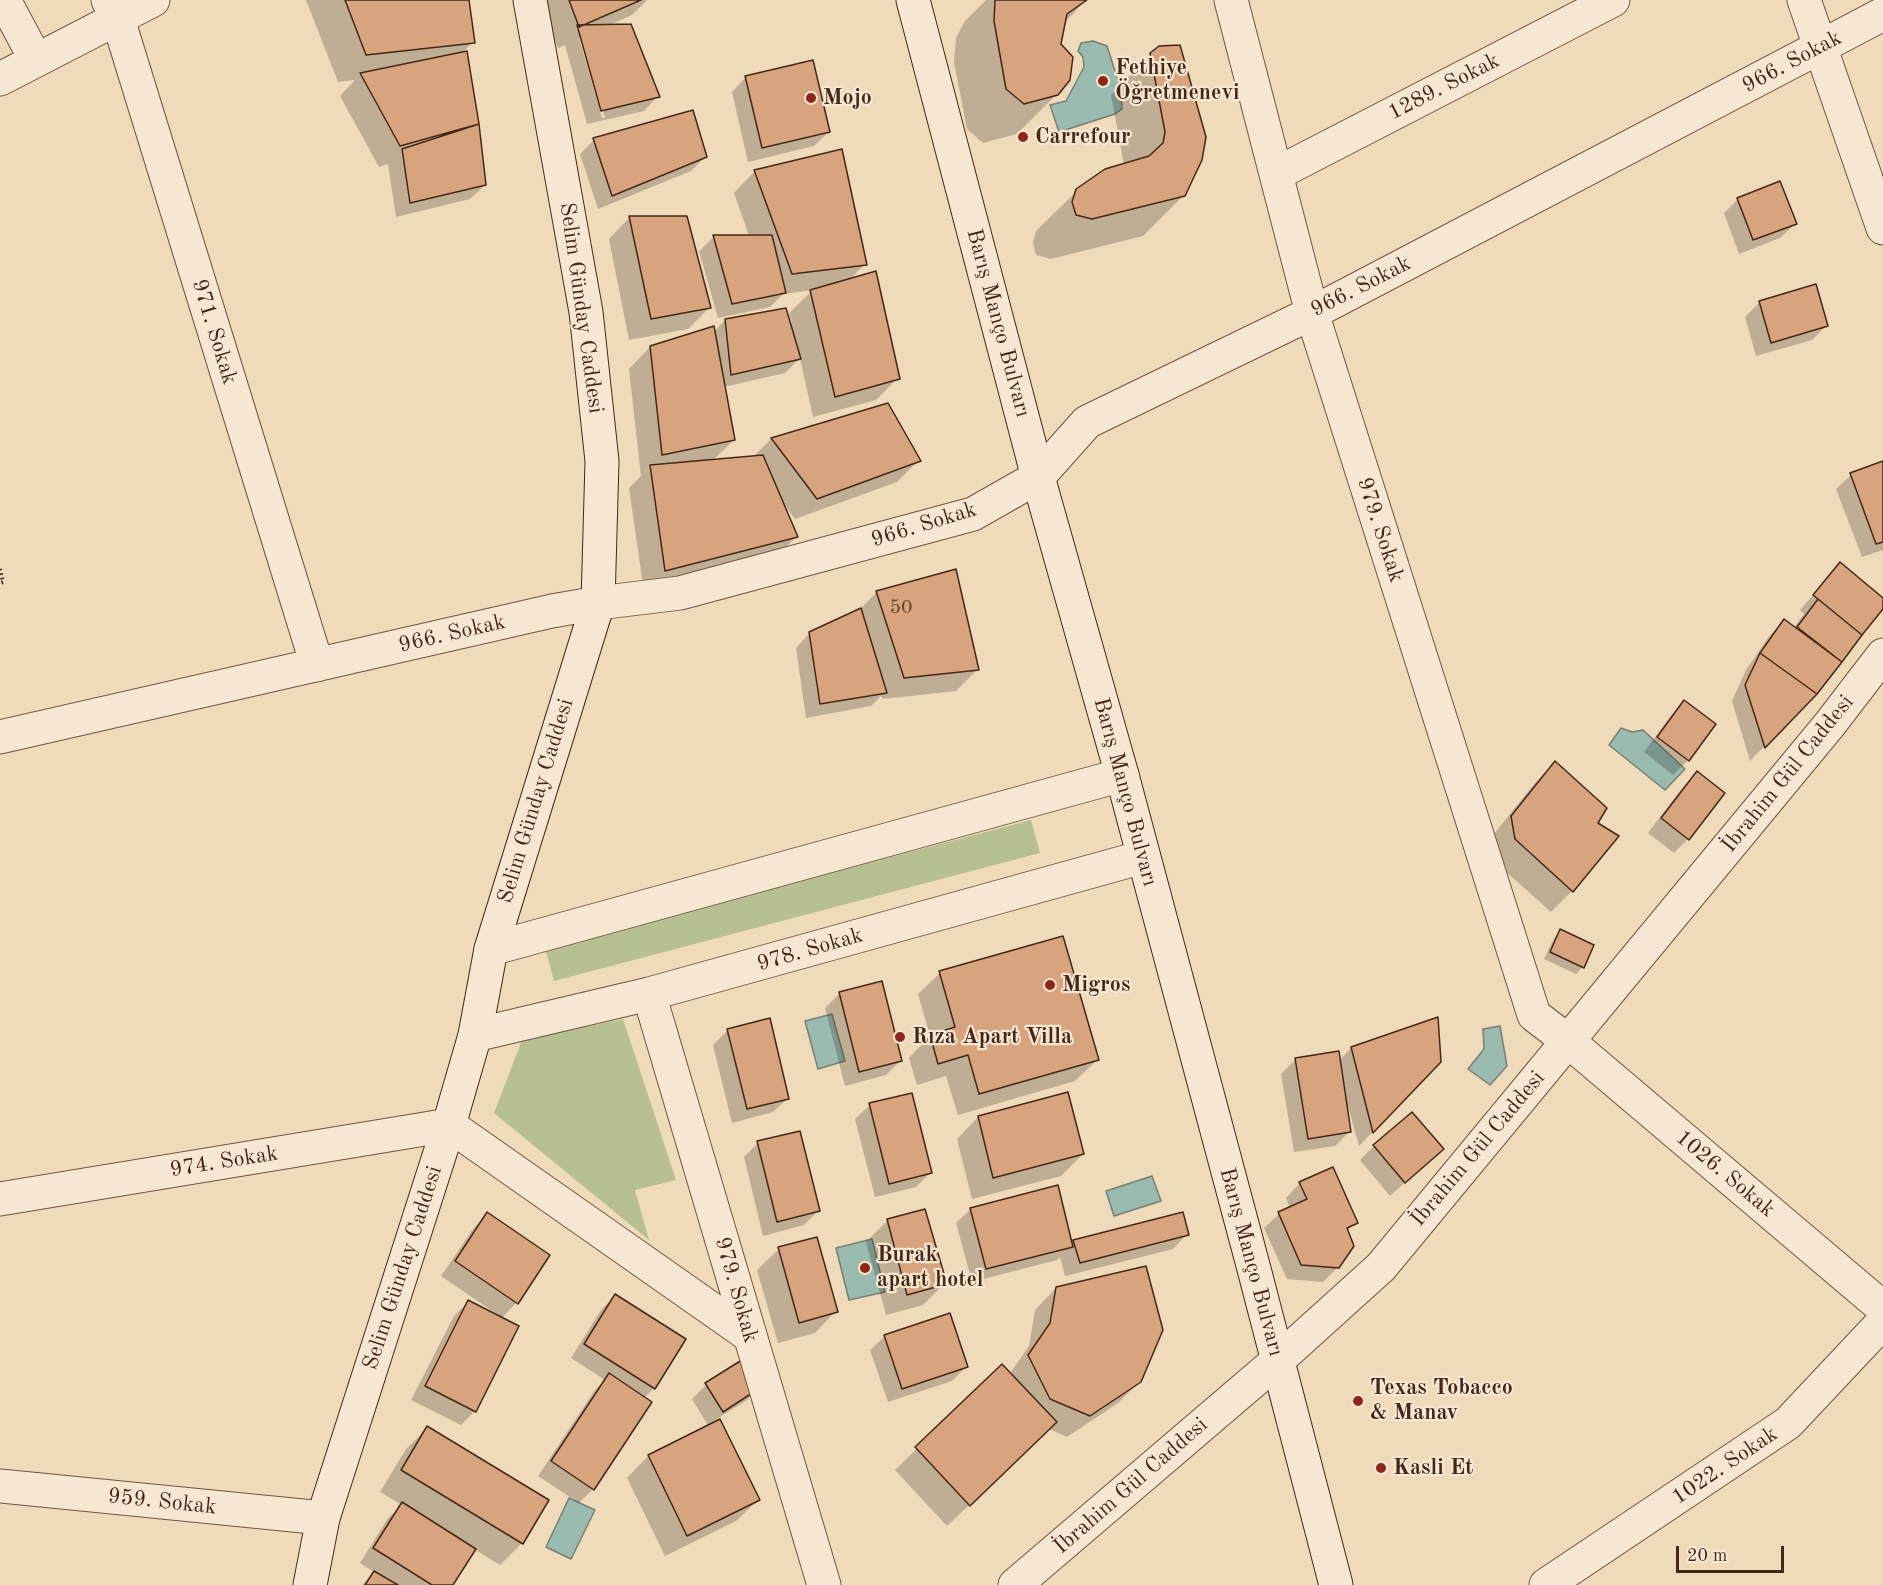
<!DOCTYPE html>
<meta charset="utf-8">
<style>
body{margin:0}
#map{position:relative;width:1883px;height:1585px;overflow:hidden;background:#efdaba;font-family:"Old Standard TT",serif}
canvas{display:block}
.scale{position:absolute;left:1676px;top:1546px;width:108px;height:27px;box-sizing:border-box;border:3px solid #452718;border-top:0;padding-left:8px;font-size:18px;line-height:21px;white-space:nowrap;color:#452718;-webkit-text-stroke:4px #f5e7d2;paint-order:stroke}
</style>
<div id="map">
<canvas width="1883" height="1585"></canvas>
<div class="scale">20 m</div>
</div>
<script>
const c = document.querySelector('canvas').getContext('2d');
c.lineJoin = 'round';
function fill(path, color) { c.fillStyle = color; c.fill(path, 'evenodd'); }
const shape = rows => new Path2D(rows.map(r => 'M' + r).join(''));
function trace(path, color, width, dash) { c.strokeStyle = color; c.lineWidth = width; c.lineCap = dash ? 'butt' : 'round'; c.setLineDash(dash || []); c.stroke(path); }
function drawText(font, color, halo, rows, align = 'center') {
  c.font = font + ' "Old Standard TT",serif'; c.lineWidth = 4.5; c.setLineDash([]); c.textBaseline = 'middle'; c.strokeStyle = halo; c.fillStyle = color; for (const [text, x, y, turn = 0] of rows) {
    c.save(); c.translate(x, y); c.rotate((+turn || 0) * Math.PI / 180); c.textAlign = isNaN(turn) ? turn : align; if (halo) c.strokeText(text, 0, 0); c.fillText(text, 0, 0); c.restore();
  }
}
const green = shape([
 [1031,820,1040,853,554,981,545,948],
 [623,1019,676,1180,635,1190,649,1240,494,1113,522,1040]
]);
const water = shape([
 [1093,41,1107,46,1121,90,1122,109,1115,114,1059,132,1050,105,1066,101,1084,67,1083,57,1078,51,1081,43,1093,41],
 [1621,728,1632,732,1643,730,1685,769,1665,790,1609,745,1621,728],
 [832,1014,845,1061,818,1069,805,1021,832,1014],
 [1500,1026,1507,1066,1490,1085,1468,1069,1484,1049,1483,1029,1500,1026],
 [1152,1176,1161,1201,1114,1216,1106,1191,1152,1176],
 [872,1239,885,1292,849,1300,836,1248,872,1239],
 [569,1498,595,1510,571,1559,546,1547,569,1498]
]);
const shadow = shape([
 [306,0,468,0,473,42,461,54,478,124,485,185,470,199,396,217,388,164,379,167,340,96,355,80,338,82],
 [540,0,647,0,632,15,607,26,658,96,644,111,587,124,565,45,558,48],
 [579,38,582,38,605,118,602,118],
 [986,0,1086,0,1064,23,1060,45,1057,94,1017,134,983,143,967,129,954,62,956,38,965,21],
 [1151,54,1184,195,1143,236,1051,259,1036,255,1033,243,1036,231,1077,191,1124,165,1111,95],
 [746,77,829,132,814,146,748,162,732,92],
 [594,140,706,156,691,171,598,209,580,154],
 [755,171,865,264,849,280,898,378,876,400,813,417,800,358,785,373,724,387,734,440,712,461,753,457,771,439,888,404,919,460,897,482,795,519,783,503,796,537,775,558,644,592,629,488,641,476,629,369,650,347,714,332,725,320,792,324,789,313,813,290,783,294,770,307,718,318,699,251,714,237,749,236,734,193],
 [1738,199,1795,224,1780,238,1739,254,1724,213],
 [630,217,709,308,688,329,629,340,609,239],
 [1760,302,1826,326,1812,340,1756,356,1745,317],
 [1883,463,1883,550,1862,557,1836,489,1851,475],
 [1840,564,1883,600,1883,607,1816,693,1750,761,1732,701,1746,670,1770,635,1784,621,1794,627,1804,614,1800,610],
 [877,592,977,670,956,691,883,699,881,696,871,706,806,718,796,648,810,633,859,610],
 [1684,702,1714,724,1688,760,1673,775,1644,752,1670,717],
 [1555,763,1596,823,1572,891,1551,912,1494,861,1490,839,1534,784],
 [1697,773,1688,839,1674,853,1648,833,1683,787],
 [1561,931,1583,967,1576,974,1544,959,1554,938],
 [940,973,1097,1060,1075,1081,958,1115,946,1076,917,1085,909,1058,930,1036,918,994],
 [840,993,900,1061,886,1075,845,1086,825,1008],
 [1437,1019,1440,1062,1359,1146,1347,1103,1345,1103,1349,1132,1335,1146,1294,1152,1281,1074,1296,1059,1339,1061,1351,1048],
 [728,1030,788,1098,773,1112,732,1123,713,1045],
 [870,1105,930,1173,916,1187,875,1197,855,1119],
 [978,1117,1083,1154,1061,1176,972,1199,957,1139],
 [758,1143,818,1211,804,1225,763,1236,744,1157],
 [1374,1146,1442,1149,1390,1196,1360,1160],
 [1300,1183,1356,1222,1347,1231,1338,1267,1323,1282,1287,1279,1264,1228,1279,1214,1290,1208,1286,1198],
 [971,1209,1071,1245,1074,1241,1187,1234,1173,1249,1065,1276,1060,1257,1057,1260,972,1282,956,1223],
 [924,1210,945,1283,923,1305,886,1315,866,1242,887,1221],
 [487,1214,548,1256,516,1303,501,1319,475,1411,461,1425,411,1400,454,1316,468,1302,500,1318,501,1317,441,1276,473,1229],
 [779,1249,836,1311,815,1333,778,1343,757,1270],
 [1056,1288,1140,1381,1118,1403,1067,1437,1049,1429,947,1526,895,1470,1002,1366,1009,1375,1029,1346,1035,1310],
 [615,1296,654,1388,644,1398,593,1489,579,1503,538,1476,595,1390,605,1380,571,1358,601,1310],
 [885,1336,966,1367,952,1381,888,1402,870,1350],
 [745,1360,761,1386,747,1400,709,1424,758,1500,736,1521,665,1556,627,1478,648,1456,709,1427,692,1399,706,1385],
 [428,1428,522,1543,500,1565,474,1549,452,1585,362,1585,374,1572,360,1563,388,1518,402,1505,380,1492,406,1449]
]);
const building = shape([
 [345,0,469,0,475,43,366,55,345,0],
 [569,0,641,0,579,27,569,0],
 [995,0,1087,0,1067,14,1061,44,1073,57,1070,80,1058,95,1024,104,1006,89,994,21,995,0],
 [631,24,660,97,601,111,577,25,631,24],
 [1180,45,1206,137,1202,160,1185,196,1092,219,1076,215,1072,202,1076,189,1105,169,1149,156,1163,143,1165,132,1150,53,1159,46,1180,45],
 [467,51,479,124,400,146,360,73,467,51],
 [813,60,830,132,762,148,745,76,813,60],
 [693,110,707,157,612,196,593,138,693,110],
 [479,124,486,185,410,203,402,149,479,124],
 [842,149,867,265,792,274,754,170,842,149],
 [1780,181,1797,224,1753,240,1737,198,1780,181],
 [629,216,687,216,711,308,651,319,629,216],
 [713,235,772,235,786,293,732,304,713,235],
 [876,271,900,379,835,397,810,290,876,271],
 [1816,284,1828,326,1771,343,1759,301,1816,284],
 [786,308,801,359,731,375,725,319,786,308],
 [714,326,735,440,662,455,650,346,714,326],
 [888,403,921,461,817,499,771,438,888,403],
 [763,455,798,537,665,571,650,465,763,455],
 [1883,461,1883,542,1876,544,1850,473,1883,461],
 [1840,562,1883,598,1883,609,1862,635,1813,595,1840,562],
 [956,569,979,670,904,678,876,591,956,569],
 [1818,599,1862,635,1842,662,1797,627,1818,599],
 [861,608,887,693,820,704,809,632,861,608],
 [1784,619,1842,662,1817,694,1760,653,1784,619],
 [1760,653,1817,694,1765,748,1745,685,1760,653],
 [1684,700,1716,724,1689,761,1657,737,1684,700],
 [1555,761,1607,808,1598,823,1619,836,1573,892,1515,839,1511,816,1555,761],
 [1697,771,1725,793,1689,840,1661,818,1697,771],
 [1560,929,1594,945,1584,968,1550,952,1560,929],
 [1063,936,1099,1060,979,1094,968,1055,938,1064,930,1035,955,1027,939,971,1063,936],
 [882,981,902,1061,859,1072,839,992,882,981],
 [1438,1017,1441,1062,1373,1133,1351,1047,1438,1017],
 [770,1018,789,1099,747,1109,727,1029,770,1018],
 [1339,1051,1351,1132,1308,1139,1295,1058,1339,1051],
 [1068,1092,1084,1154,993,1178,978,1116,1068,1092],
 [912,1093,932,1173,889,1184,869,1103,912,1093],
 [1412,1112,1444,1149,1405,1183,1373,1145,1412,1112],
 [800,1131,820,1211,777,1222,757,1141,800,1131],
 [1333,1167,1358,1223,1347,1228,1354,1246,1339,1268,1301,1265,1278,1212,1307,1199,1299,1182,1333,1167],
 [1058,1185,1073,1247,986,1269,970,1208,1058,1185],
 [925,1209,947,1284,907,1295,887,1219,925,1209],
 [487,1212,550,1255,518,1304,455,1261,487,1212],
 [1183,1212,1189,1235,1080,1263,1073,1240,1183,1212],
 [817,1237,838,1312,799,1323,778,1247,817,1237],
 [1146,1266,1163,1330,1141,1382,1090,1416,1050,1399,1028,1355,1050,1323,1056,1287,1146,1266],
 [615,1294,686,1339,655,1389,584,1344,615,1294],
 [468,1300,519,1326,476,1412,425,1386,468,1300],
 [950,1313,968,1367,902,1389,884,1335,950,1313],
 [745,1358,763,1386,723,1412,705,1383,745,1358],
 [1002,1364,1057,1422,970,1506,915,1447,1002,1364],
 [609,1373,652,1402,594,1490,551,1461,609,1373],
 [720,1419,760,1500,687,1536,648,1455,720,1419],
 [427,1426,549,1500,523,1544,401,1470,427,1426],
 [402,1502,476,1549,453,1585,432,1585,373,1548,402,1502],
 [374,1571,398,1585,365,1585,374,1571]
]);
const path = shape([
 [0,569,3,582,0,583]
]);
const street = shape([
 [4,0,36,60],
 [108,0,118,19,317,665],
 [1231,0,1312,313,1534,1015,1568,1041,1883,1308],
 [1804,0,1883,228],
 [0,79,153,0],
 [1276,174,1613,0],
 [0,737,552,611,598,603,680,593,973,514,1038,477,1087,422,1312,313,1883,14],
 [491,949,1122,775],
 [649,994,824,1585],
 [475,1035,649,994,1143,857],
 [0,1199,449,1125,750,1336],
 [0,1486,323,1518],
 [1015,1585,1277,1361,1381,1267,1830,724,1883,655],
 [1546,1585,1788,1423,1883,1322]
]);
const secondary = shape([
 [913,0,1038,477,1122,775,1254,1269,1336,1585],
 [310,1585,323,1518,449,1125,475,1035,491,949,598,603,602,461,586,312,530,0]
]);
const markers = [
 [1103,81,6,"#8f2418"],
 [811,98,6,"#8f2418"],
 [1023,137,6,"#8f2418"],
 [1050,985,6,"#8f2418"],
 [900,1037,6,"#8f2418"],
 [865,1268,6,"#8f2418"],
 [1358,1401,6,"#8f2418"],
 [1381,1468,6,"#8f2418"]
];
const numberNames = [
 ["50",901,608]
];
const streetNames = [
 ["966. Sokak",1792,62,-28],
 ["1289. Sokak",1444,87,-27],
 ["966. Sokak",1361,287,-27],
 ["Selim Günday Caddesi",581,308,82],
 ["Barış Manço Bulvarı",998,323,75],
 ["971. Sokak",214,332,73],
 ["966. Sokak",924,525,-17],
 ["979. Sokak",1380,530,72],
 ["966. Sokak",452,634,-13],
 ["İbrahim Gül Caddesi",1788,774,-51],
 ["Barış Manço Bulvarı",1125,792,75],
 ["Selim Günday Caddesi",536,801,-73],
 ["978. Sokak",810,950,-16],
 ["İbrahim Gül Caddesi",1478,1149,-50],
 ["974. Sokak",224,1162,-9],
 ["1026. Sokak",1725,1174,40],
 ["Barış Manço Bulvarı",1251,1262,75],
 ["Selim Günday Caddesi",403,1268,-72],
 ["979. Sokak",736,1290,74],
 ["1022. Sokak",1725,1466,-34],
 ["İbrahim Gül Caddesi",1131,1486,-41],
 ["959. Sokak",162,1502,6]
];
const poiNames = [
 ["Fethiye",1115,68],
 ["Öğretmenevi",1115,93],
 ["Mojo",823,98],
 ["Carrefour",1035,137],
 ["Migros",1062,985],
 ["Rıza Apart Villa",912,1037],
 ["Burak",877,1255],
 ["apart hotel",877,1280],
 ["Texas Tobacco",1370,1388],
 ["& Manav",1370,1413],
 ["Kasli Et",1393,1468]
];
fill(green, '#b6c092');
fill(water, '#9abbaf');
trace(water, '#788073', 1.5);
fill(shadow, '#0003');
fill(building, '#d8a47d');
trace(building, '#452718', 1.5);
trace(street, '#705440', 35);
trace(secondary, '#452718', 35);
trace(path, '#452718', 4, [1.5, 3]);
trace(street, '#f5e7d2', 33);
trace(secondary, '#f5e7d2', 33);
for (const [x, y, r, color] of markers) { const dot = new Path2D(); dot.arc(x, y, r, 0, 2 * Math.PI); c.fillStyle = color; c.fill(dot); trace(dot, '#f5e7d2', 2); }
drawText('20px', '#6a4631', null, numberNames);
drawText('22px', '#452718', '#f5e7d2', streetNames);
drawText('bold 22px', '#452718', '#f5e7d2', poiNames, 'left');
</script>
